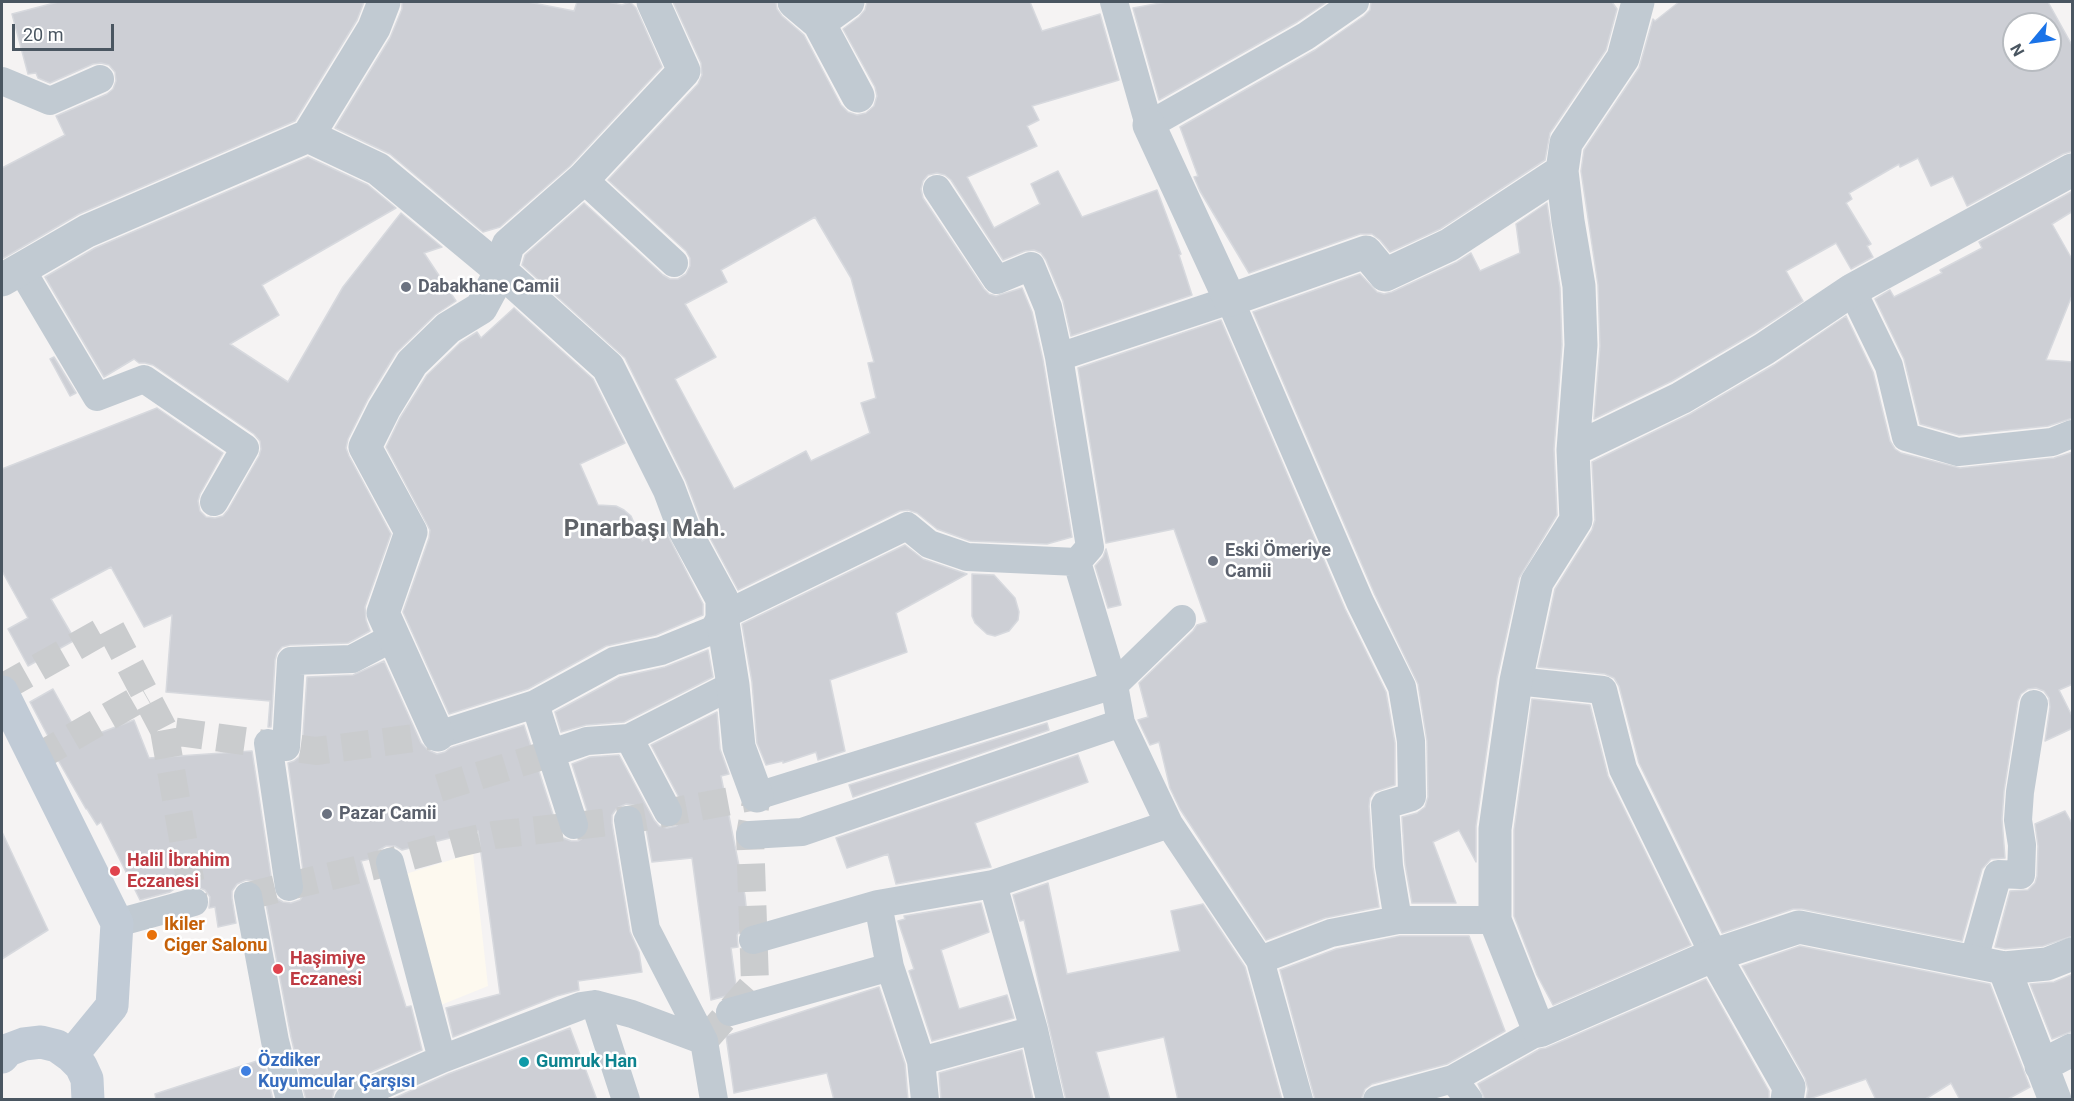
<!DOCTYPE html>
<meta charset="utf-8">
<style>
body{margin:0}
#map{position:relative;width:2074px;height:1101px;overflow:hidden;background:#f5f3f3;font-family:Roboto,sans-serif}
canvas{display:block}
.frame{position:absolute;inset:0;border:3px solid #4a5661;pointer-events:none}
.north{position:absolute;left:2002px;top:12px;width:60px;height:60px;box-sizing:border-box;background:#fff;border:2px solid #b7bbc0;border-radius:50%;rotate:241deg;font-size:16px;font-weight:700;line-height:24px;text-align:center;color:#4a5661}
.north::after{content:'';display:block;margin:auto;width:21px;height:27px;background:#1a73e8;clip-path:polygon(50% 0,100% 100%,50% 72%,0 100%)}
.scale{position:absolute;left:12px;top:24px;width:102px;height:27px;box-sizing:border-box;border:3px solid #4a5661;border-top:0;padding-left:8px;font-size:18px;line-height:21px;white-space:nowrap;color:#4a5661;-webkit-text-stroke:4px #fff;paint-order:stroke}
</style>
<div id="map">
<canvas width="2074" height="1101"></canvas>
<div class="frame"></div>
<div class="north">N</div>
<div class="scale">20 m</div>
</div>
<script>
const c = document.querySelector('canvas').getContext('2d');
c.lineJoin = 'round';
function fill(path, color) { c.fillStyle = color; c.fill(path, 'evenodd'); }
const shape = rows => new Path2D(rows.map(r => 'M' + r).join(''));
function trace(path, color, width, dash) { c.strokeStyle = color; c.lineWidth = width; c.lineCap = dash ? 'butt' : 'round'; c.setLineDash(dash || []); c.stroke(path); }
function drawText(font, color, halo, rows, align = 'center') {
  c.font = font + ' Roboto,sans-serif'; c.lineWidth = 5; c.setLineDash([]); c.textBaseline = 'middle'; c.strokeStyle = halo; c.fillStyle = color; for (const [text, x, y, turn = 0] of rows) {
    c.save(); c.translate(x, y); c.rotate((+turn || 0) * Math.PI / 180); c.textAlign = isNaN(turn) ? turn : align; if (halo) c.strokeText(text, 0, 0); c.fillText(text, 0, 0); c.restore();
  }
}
const commercial = shape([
 [473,853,488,986,436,1007,396,877]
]);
const building = shape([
 [58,2,364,2,357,20,295,121,79,214,2,259,2,168,65,135,56,116,107,94,113,89,116,81,115,72,109,65,101,63,93,64,50,83,38,78,36,73,28,74,12,14,58,2],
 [402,2,528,2,574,11,577,2,608,2,622,5,630,2,636,8,662,67,570,166,500,227,483,232,390,154,335,128,390,38,402,9,402,2],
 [673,2,776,2,777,9,782,16,804,35,841,105,848,112,857,115,866,113,874,106,877,96,875,87,843,29,859,17,865,10,867,2,1030,2,1042,31,1100,14,1119,80,1032,106,1039,120,1027,126,1037,146,967,177,994,228,1040,204,1031,184,1058,171,1082,217,1157,190,1181,254,1179,255,1192,295,1071,336,1063,301,1046,260,1041,253,1034,250,1025,251,1003,260,951,180,945,175,937,173,928,175,923,181,921,189,923,198,984,289,989,294,996,296,1022,288,1032,312,1043,360,1072,537,1047,544,970,541,937,529,917,513,908,510,900,511,738,590,701,521,686,481,625,358,522,265,525,255,584,203,663,275,670,279,678,279,686,274,690,266,690,258,686,251,608,180,698,84,702,75,701,63,673,2],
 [815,217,851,278,874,362,868,363,876,398,861,403,870,433,811,461,806,451,734,489,675,379,716,357,685,304,727,282,721,270,815,217],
 [1166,2,1327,2,1297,22,1159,100,1133,8,1166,2],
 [1371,2,1612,2,1617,9,1606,50,1550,133,1545,160,1440,229,1390,252,1380,240,1372,234,1360,234,1249,273,1200,191,1194,177,1198,176,1180,127,1315,50,1364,16,1370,10,1371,2],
 [1679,2,2048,2,2073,47,2073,151,2063,154,1967,206,1953,176,1931,186,1918,158,1900,167,1899,164,1849,193,1852,199,1846,203,1871,244,1867,246,1873,257,1851,269,1836,243,1786,271,1803,301,1754,333,1672,381,1594,419,1600,346,1598,285,1581,171,1584,150,1639,68,1653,19,1655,21,1679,2],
 [2014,24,2050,24,2050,60,2014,60,2014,24],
 [308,157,368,185,396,208,262,285,279,315,230,344,288,382,343,287,401,213,442,247,424,253,456,301,435,315,396,353,368,399,348,439,346,448,349,456,391,534,365,607,366,620,370,631,348,643,290,645,282,647,277,653,275,660,271,727,268,727,270,701,166,692,172,615,144,627,111,567,51,599,75,640,28,666,8,629,28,618,2,571,2,469,157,408,223,453,200,494,198,501,200,511,206,517,215,518,223,516,228,510,259,456,261,449,260,441,254,434,153,365,145,363,139,363,134,359,104,377,45,277,95,248,308,157],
 [2071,192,2073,195,2073,211,2052,224,2073,261,2073,293,2046,360,2073,362,2073,418,2048,426,1959,435,1920,424,1904,359,1875,299,1890,290,1894,297,1942,273,1940,270,1982,248,1979,242,2071,192],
 [1547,203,1560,288,1562,345,1554,449,1557,515,1519,578,1497,678,1476,826,1476,862,1459,830,1433,842,1456,903,1412,903,1405,864,1402,817,1417,813,1425,807,1428,797,1427,741,1418,684,1375,595,1253,312,1360,274,1377,292,1384,294,1392,292,1457,262,1471,253,1480,271,1520,253,1516,224,1547,203],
 [514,308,593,379,625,443,580,464,598,505,616,506,624,510,631,516,642,541,664,528,703,604,703,615,656,635,606,646,528,689,449,714,403,612,429,538,430,530,386,447,400,418,427,375,460,343,477,332,481,338,514,308],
 [1846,316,1873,372,1890,441,1895,449,1901,453,1960,468,2054,458,2073,452,2073,684,2059,690,2073,718,2073,728,2045,741,2050,707,2049,698,2044,691,2036,688,2028,689,2021,694,2018,701,2004,791,2002,819,2005,858,1991,859,1982,869,1962,941,1802,909,1793,909,1722,933,1639,763,1619,686,1614,678,1605,674,1538,667,1555,589,1592,530,1595,520,1592,462,1690,414,1774,365,1846,316],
 [1221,320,1345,609,1386,692,1395,743,1395,785,1374,792,1370,798,1369,806,1373,867,1379,907,1325,918,1266,940,1180,809,1170,788,1159,742,1150,745,1138,720,1148,717,1139,683,1193,631,1197,625,1207,622,1174,529,1106,543,1078,368,1221,320],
 [54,357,76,393,70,396,50,359,54,357],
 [905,545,923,559,967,574,896,613,907,652,830,680,845,751,818,760,816,752,783,763,783,761,766,765,757,743,752,682,742,624,905,545],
 [1106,549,1121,605,1108,608,1095,566,1103,557,1106,549],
 [972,574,994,575,1015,598,1019,612,1018,620,1009,631,995,636,987,634,975,623,972,616,972,574],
 [708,650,713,677,624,722,586,725,561,732,555,712,620,677,665,667,708,650],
 [384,661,421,743,428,750,437,754,445,752,450,748,524,725,558,830,563,838,571,841,578,841,586,836,590,828,590,820,572,764,590,757,619,755,654,820,659,826,667,828,676,826,682,821,684,813,683,805,651,745,717,712,720,749,729,774,721,776,745,896,748,924,742,928,737,935,738,947,731,948,737,993,711,1000,692,858,652,862,644,817,641,810,634,805,626,804,617,808,612,815,612,823,630,932,639,952,642,972,578,981,579,990,557,996,453,1037,446,1008,500,994,478,831,402,850,395,846,386,846,379,850,374,858,361,861,406,1007,411,1006,422,1050,341,1085,334,1091,332,1100,306,1100,291,1037,264,893,261,886,254,881,246,880,237,884,232,891,232,898,236,923,218,927,215,907,209,908,210,897,205,890,195,886,194,876,170,892,140,900,101,822,97,825,87,809,86,809,58,760,60,759,30,702,53,689,83,743,97,734,134,720,149,758,252,751,273,889,276,898,283,902,291,903,300,900,304,894,305,885,288,763,294,761,299,757,302,749,307,677,353,675,384,661],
 [1532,699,1590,705,1608,776,1691,945,1553,1005,1537,975,1514,916,1514,830,1532,699],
 [1047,723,1049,730,853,797,849,785,1047,723],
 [1078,755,1088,782,975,823,991,867,896,884,888,854,847,868,836,838,1078,755],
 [2065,811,2073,825,2073,936,2043,946,2005,949,1995,947,2010,891,2028,890,2035,883,2037,876,2038,846,2035,824,2065,811],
 [2,832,48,930,2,959,2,832],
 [1048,883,1067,974,1180,951,1171,911,1203,904,1245,967,1282,1100,1178,1100,1164,1037,1096,1052,1110,1100,1066,1100,1024,920,1020,921,1013,895,1048,883],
 [981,903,989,932,941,950,959,1009,1007,995,1014,1018,932,1041,909,971,914,969,898,921,905,919,904,916,981,903],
 [1400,936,1469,936,1505,1031,1447,1064,1372,1084,1365,1089,1361,1100,1315,1100,1280,970,1336,949,1400,936],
 [1800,946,1990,984,2030,1087,2006,1100,1960,1100,1951,1083,1924,1100,1876,1100,1866,1079,1806,1100,1808,1089,1805,1078,1742,966,1800,946],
 [2073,974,2073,1031,2052,1039,2030,984,2054,982,2073,974],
 [1706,979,1769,1091,1769,1100,1485,1100,1478,1084,1540,1049,1546,1048,1706,979],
 [879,987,905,1064,908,1100,834,1100,827,1073,734,1093,726,1036,879,987],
 [570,1028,597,1100,390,1100,448,1074,570,1028],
 [1022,1050,1033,1100,941,1100,939,1073,1022,1050],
 [263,1059,273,1100,156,1100,155,1094,263,1059]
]);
const pedestrianTunnel = shape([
 [2,688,110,627,164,730,316,751,438,735],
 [164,730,194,902],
 [36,758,146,695],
 [439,788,552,753],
 [248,896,390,862,454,844,494,835,628,820,757,796,750,835,755,983,704,1041]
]);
const pedestrian = shape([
 [1114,2,1149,125,1306,36,1355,2],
 [2,81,50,101,100,79],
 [583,179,674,263],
 [937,189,997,280,1031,266,1048,307,1059,357,1230,300,1360,602,1402,687,1411,741,1412,797,1385,805,1389,866,1398,920],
 [21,269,97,397,144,379,245,448,214,502],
 [1852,290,1889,366,1906,437,1958,452,2052,442,2072,434],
 [1516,681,1603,690,1623,769,1714,955],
 [535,704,574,825],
 [438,735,535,704,614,661,661,651,713,630,722,616,907,526,929,544,967,557,1077,562,1090,547,1059,357],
 [629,738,668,812],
 [268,743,289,887],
 [286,747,291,661,352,659,392,638],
 [552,753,587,741,629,738,733,685],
 [757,796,1114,685,1182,619],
 [628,820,646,929,704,1041],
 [1169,824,1260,960,1299,1100],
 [750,835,802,832,1121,723],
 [390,862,442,1059],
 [993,884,1034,1030,1050,1100],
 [248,896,275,1041,290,1100],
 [117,923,194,902],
 [753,940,878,904],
 [1260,960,1331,933,1398,920,1495,920],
 [1973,963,1998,874,2021,875,2022,845,2018,820,2020,792,2034,704],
 [595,1004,626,1100],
 [730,1012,890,967],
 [921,1061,1034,1030],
 [1453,1079,1469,1100],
 [348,1100,442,1059,581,1006,595,1004,632,1014,704,1041,714,1100],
 [925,1100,921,1061,890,967,878,904,993,884,1169,824,1121,723,1114,685,1077,562],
 [1377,1100,1453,1079,1539,1031]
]);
const minor = shape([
 [794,2,819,23,858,96],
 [1638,2,1623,58,1566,143,1562,171,1568,221,1579,286,1581,345,1573,450,1576,520,1537,582,1516,681,1495,829,1495,920,1539,1031,1714,955,1799,927,2004,968,2047,964,2072,954],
 [819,23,848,2],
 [1149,125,1230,300,1366,252,1385,275,1449,245,1562,171],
 [308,136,378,169,501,271,608,367,669,489,684,529,722,599,722,616,733,685,739,747,757,796],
 [2,280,87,231,308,136,374,28,384,2],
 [1573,450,1681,398,1764,349,1852,290,2072,170],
 [438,735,383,613,411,532,365,447,384,409,412,363,448,328,481,308,501,271,508,245,583,179,684,71,653,2],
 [1714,955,1789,1087,1787,1100],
 [2004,968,2055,1100],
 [2041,1066,2072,1050]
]);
const secondary = shape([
 [2,692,117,923,112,1006,71,1056],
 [2,1057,8,1050,24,1044,41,1042,57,1046,71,1056,81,1066,87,1079,88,1100]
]);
const markers = [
 [406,287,6,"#6b7280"],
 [1213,561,6,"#6b7280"],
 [327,814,6,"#6b7280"],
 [115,871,6,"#e0444e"],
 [152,935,6,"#e8710a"],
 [278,969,6,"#e0444e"],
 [524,1062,6,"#0f9aa8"],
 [246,1071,6,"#3f7fe0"]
];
const worshipNames = [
 ["Dabakhane Camii",418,287],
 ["Eski Ömeriye",1225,551],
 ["Camii",1225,572],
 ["Pazar Camii",339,814]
];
const healthNames = [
 ["Halil İbrahim",127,861],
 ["Eczanesi",127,882],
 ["Haşimiye",290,959],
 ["Eczanesi",290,980]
];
const foodNames = [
 ["Ikiler",164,925],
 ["Ciger Salonu",164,946]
];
const shopNames = [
 ["Özdiker",258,1061],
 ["Kuyumcular Çarşısı",258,1082]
];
const cultureNames = [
 ["Gumruk Han",536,1062]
];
const districtNames = [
 ["Pınarbaşı Mah.",645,530]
];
fill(commercial, '#fdf9ef');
fill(building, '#cdcfd5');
trace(building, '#d7d9de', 1.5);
trace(pedestrianTunnel, '#caccce', 28, [28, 14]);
trace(pedestrian, '#c1cad2', 28);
trace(minor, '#c1cad2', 33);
trace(secondary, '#c1cbd6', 33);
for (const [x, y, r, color] of markers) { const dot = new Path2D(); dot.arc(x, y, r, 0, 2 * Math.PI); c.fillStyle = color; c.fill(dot); trace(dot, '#fff', 2); }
drawText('bold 18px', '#5b616d', '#fff', worshipNames, 'left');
drawText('bold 18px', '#be3a42', '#fff', healthNames, 'left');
drawText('bold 18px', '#c56008', '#fff', foodNames, 'left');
drawText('bold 18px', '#366cbe', '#fff', shopNames, 'left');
drawText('bold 18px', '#0d838f', '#fff', cultureNames, 'left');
drawText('bold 24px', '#5f6368', '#fff', districtNames);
</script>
